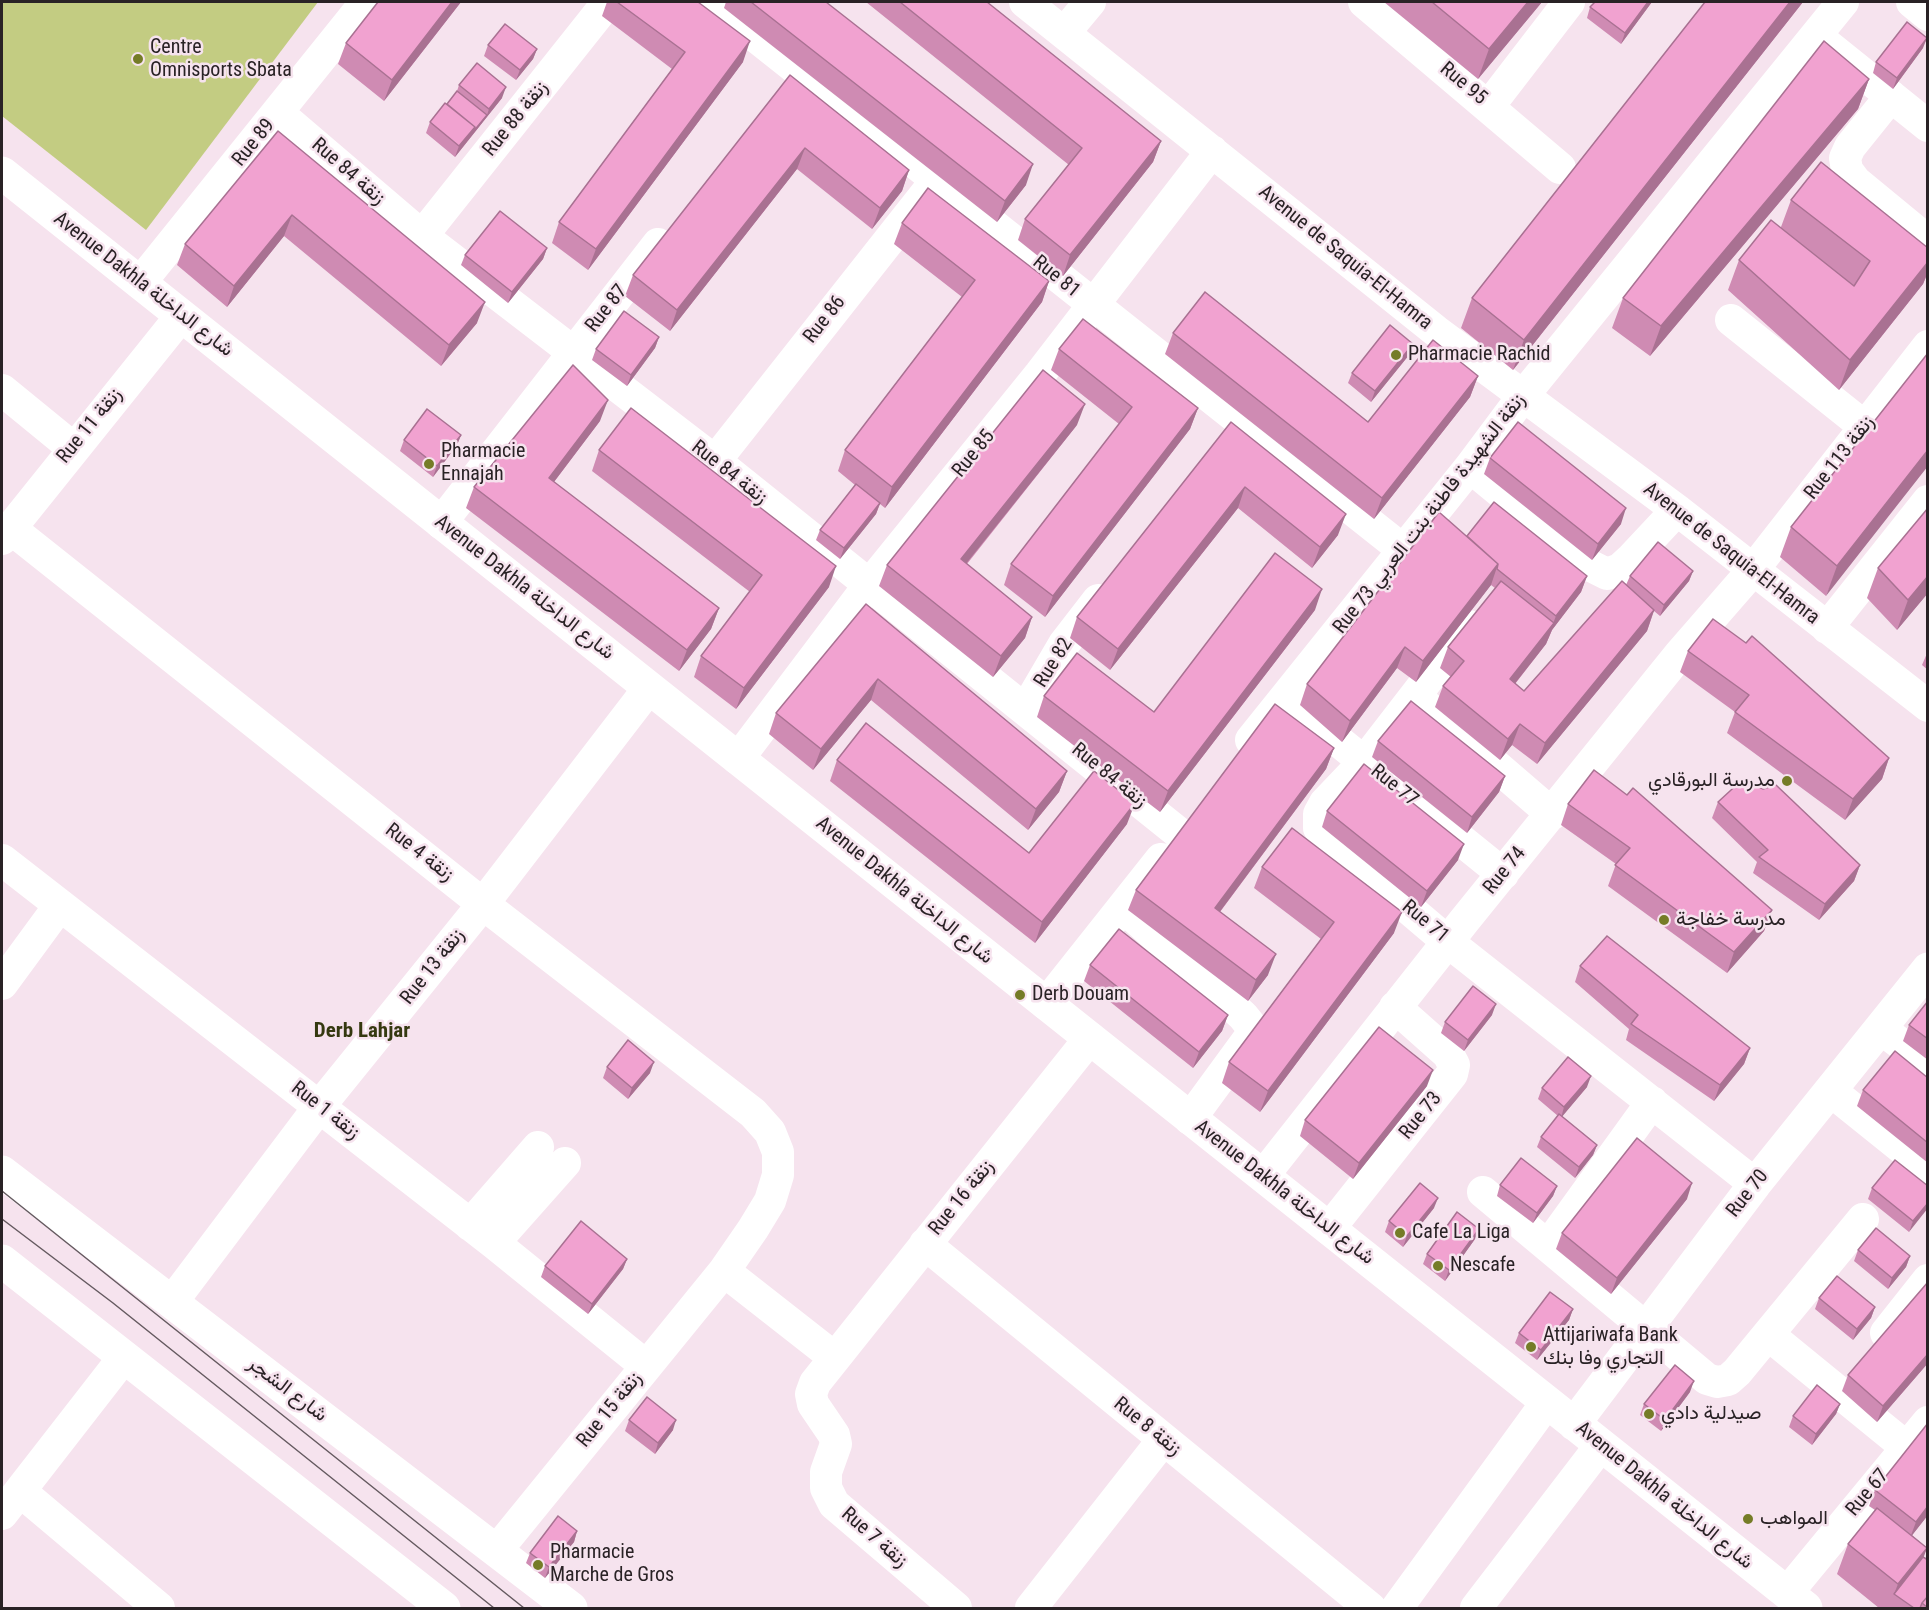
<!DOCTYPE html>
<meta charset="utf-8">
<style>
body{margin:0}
#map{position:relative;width:1929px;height:1610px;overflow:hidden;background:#f6e3ee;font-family:"Roboto Condensed",sans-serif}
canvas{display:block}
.frame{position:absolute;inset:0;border:3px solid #292225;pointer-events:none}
</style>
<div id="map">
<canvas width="1929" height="1610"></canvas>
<div class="frame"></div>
</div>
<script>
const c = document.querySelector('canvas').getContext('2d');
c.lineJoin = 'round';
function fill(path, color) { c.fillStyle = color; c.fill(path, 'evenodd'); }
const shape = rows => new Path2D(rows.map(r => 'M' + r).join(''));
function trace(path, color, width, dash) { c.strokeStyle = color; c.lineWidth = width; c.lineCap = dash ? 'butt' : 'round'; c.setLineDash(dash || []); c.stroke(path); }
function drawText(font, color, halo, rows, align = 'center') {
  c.font = font + ' "Roboto Condensed",Vazirmatn,sans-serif'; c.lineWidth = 5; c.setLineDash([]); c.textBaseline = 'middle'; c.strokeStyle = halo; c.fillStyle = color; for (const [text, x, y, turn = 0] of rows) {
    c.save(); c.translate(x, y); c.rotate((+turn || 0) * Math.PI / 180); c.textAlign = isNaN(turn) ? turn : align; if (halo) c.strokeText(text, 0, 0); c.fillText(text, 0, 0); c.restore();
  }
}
const green = shape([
 [2,2,318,2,146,230,2,116]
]);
const minor = shape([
 [712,2,1402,549],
 [1025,2,1436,331,1677,510,1928,706],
 [1364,2,1560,168],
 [1912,2,1928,15],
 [1065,32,1090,2],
 [1826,44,1928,126],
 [1891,96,1850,147,1845,158,1847,170,1856,182,1928,241],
 [1489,106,1569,2],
 [278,113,422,236,715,461,1180,834],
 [422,236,608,2],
 [140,283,366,2],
 [1731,320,1865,427],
 [2,390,73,448],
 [715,461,928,191],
 [1470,467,1589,565,1607,574,1620,569,1632,558,1677,510],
 [441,523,658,244],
 [10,528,483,904,753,1113,770,1132,778,1152,778,1175,770,1201,753,1229,724,1271,497,1550],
 [2,539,181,316],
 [1469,626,1364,762,1325,803,1319,814,1319,828,1329,841,1448,942,1755,1184],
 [1827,628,1928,501],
 [1416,697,1552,814],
 [1285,698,1503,874],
 [1026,709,1064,644,1098,600],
 [1251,740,1470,467,1523,396,1843,2],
 [738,759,870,584,1040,374,1212,151],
 [2,860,494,1243,646,1366],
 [1123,907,1243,1016,1251,1026,1250,1037,1190,1119],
 [2,984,60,905],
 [1046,1004,1161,859],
 [1881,1029,1928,1064],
 [1831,1091,1928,1169],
 [1263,1176,1464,921,1679,655,1753,570,1928,346],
 [1483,1192,1707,1379,1717,1382,1728,1380,1737,1372,1863,1219],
 [470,1225,538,1147],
 [1329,1229,1452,1074,1454,1065,1448,1054,1395,1007],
 [494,1243,565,1163],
 [925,1244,1370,1608],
 [1548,1246,1652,1102],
 [724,1271,835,1358],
 [172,1302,319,1107,483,904,649,688],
 [1886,1333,1928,1280],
 [1770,1336,1906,1447],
 [20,1491,159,1608],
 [2,1514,124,1357],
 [1787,1593,1928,1422],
 [956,1608,834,1504,826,1488,826,1472,836,1444,834,1435,813,1404,811,1394,815,1383,1090,1038],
 [1031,1608,1163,1440],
 [1397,1608,1547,1402],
 [1476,1608,1601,1445]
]);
const tertiary = shape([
 [2,173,1806,1608],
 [1574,1424,1755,1184,1928,969]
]);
const primary = shape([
 [2,1172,571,1608],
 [2,1261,444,1608]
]);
const tram = shape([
 [2,1191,524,1608],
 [2,1219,113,1303,494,1608]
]);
const wall = shape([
 [461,2,384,101,338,64,346,43],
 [607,2,698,2,743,62,588,270,552,243,559,222,672,69,602,16],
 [726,2,826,2,1026,185,997,222,724,8],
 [866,2,987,2,1161,141,1153,162,1063,276,1018,240,1025,219,1069,165],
 [1384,2,1542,2,1478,79],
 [1705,2,1803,2,1513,370,1461,328,1472,298],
 [1651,3,1621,44,1587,18,1590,7],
 [488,45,537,49,533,59,516,80,484,56],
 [1923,48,1893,89,1873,73,1876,62],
 [790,75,909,170,902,191,872,229,797,169,670,331,625,296,633,275],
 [1869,79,1858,109,1650,356,1612,328,1623,298],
 [459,85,502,98,455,157,426,133,430,122,447,104,457,91],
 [278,131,477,323,441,366,284,236,227,307,177,265,185,244],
 [1791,200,1928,248,1928,272,1923,284,1839,390,1728,290,1739,260,1781,227],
 [902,223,1049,281,1042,302,885,508,880,504,876,514,840,559,816,540,820,530,855,485,838,471,845,450,962,297,894,244],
 [547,248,543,259,508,303,461,265,465,255],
 [1173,333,1368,422,1478,376,1470,397,1374,519,1165,354],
 [659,337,655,348,627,386,592,360,596,349],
 [1413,344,1409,355,1371,402,1348,383,1352,373],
 [1059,349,1198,408,1190,429,1045,617,1004,585,1011,564,1119,424,1051,370],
 [1928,353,1826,596,1780,557,1791,527],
 [600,421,554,482,719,608,711,629,679,671,466,508,474,487],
 [1231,422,1338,535,1312,568,1238,508,1110,670,1070,638,1077,617],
 [1077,425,967,564,1032,617,1025,638,993,677,879,586,887,565],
 [461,435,457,445,433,477,400,451,404,440],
 [599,450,829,587,736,709,694,677,701,656,750,592,592,471],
 [1490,458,1621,524,1592,560,1484,474],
 [1928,508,1928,593,1897,630,1867,598,1878,568],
 [1467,536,1587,576,1581,592,1552,630,1546,644,1515,684,1524,691,1626,585,1630,576,1693,571,1689,581,1660,616,1654,611,1647,631,1537,764,1512,745,1500,760,1435,707,1443,686,1451,677,1440,668,1448,647,1495,588,1491,585,1416,682,1397,668,1342,742,1300,705,1307,684],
 [866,604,1067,771,1059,792,1028,830,871,700,813,770,769,734,776,713],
 [1315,610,1160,812,1037,717,1044,696,1154,712],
 [1688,651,1889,758,1882,779,1845,820,1727,733,1735,712,1680,672],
 [1928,651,1928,670,1922,665],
 [1378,741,1505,776,1499,792,1467,833,1372,757],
 [1334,748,1326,769,1220,912,1268,975,1248,1001,1128,910,1136,890],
 [837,760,1029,853,1127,824,1035,943,830,781],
 [1718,802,1860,865,1854,881,1819,920,1753,873,1757,862,1712,818],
 [1568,804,1772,910,1764,931,1727,973,1608,886,1616,864,1561,825],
 [1327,811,1458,860,1421,907,1322,827],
 [1262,867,1394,933,1260,1112,1222,1083,1229,1062,1321,939,1254,888],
 [1090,965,1228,1015,1222,1031,1193,1068,1084,981],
 [1580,966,1750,1048,1744,1064,1714,1101,1626,1040,1629,1029,1575,982],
 [1928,1001,1928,1060,1903,1041,1909,1025],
 [1492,1015,1464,1051,1441,1033,1445,1022],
 [607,1067,650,1073,628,1099,603,1078],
 [1928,1078,1928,1163,1857,1106,1863,1090],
 [1427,1086,1353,1179,1300,1136,1305,1120],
 [1587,1087,1562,1116,1597,1145,1593,1155,1575,1178,1537,1147,1541,1137,1558,1116,1538,1099,1542,1088],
 [1500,1185,1557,1186,1553,1196,1533,1223,1497,1196],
 [1928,1186,1909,1232,1868,1199,1872,1188],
 [1687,1199,1611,1294,1556,1249,1562,1233],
 [1434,1208,1403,1247,1385,1232,1389,1221],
 [1475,1239,1445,1281,1423,1264,1427,1254],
 [1858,1250,1910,1256,1906,1267,1888,1289,1854,1261],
 [627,1259,623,1269,588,1314,541,1277,545,1266],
 [1928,1282,1928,1363,1877,1422,1842,1391,1848,1375],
 [1819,1298,1875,1307,1871,1318,1853,1340,1815,1309],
 [1573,1309,1569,1320,1537,1360,1515,1343,1519,1333],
 [1690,1392,1661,1431,1640,1415,1644,1404],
 [1840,1404,1836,1414,1812,1445,1789,1427,1793,1416],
 [629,1420,673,1430,655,1454,625,1431],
 [1928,1423,1928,1515,1912,1535,1927,1548,1923,1557,1928,1560,1928,1608,1879,1608,1837,1574,1848,1544,1875,1510,1869,1506,1875,1490],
 [577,1531,574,1542,545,1578,526,1563,530,1553]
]);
const shadedWall = shape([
 [452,2,461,2,384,101,392,80],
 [1528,2,1542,2,1478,79,1489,49],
 [1648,2,1652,2,1621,44,1625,33],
 [1790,2,1803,2,1513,370,1524,340],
 [1927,38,1923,48,1893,89,1897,78],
 [750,41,743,62,588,270,596,249],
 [537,49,533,59,516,80,520,70],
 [1869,79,1858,109,1650,356,1661,326],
 [506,87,502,98,455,157,459,146,475,127,487,115,489,109],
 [1161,141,1153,162,1063,276,1070,255],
 [805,148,797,169,670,331,677,310],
 [1033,164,1026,185,997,222,1005,201],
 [909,170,902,191,872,229,880,208],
 [292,215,284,236,227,307,234,286],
 [547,248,543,259,508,303,512,292],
 [1928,262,1928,272,1923,284,1839,390,1850,360],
 [1049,281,1042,302,885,508,892,487],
 [485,302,477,323,441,366,449,345],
 [659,337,655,348,627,386,631,375],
 [1413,344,1409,355,1371,402,1375,391],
 [1478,376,1470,397,1374,519,1382,498],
 [608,400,600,421,541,499,549,478],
 [1085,404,1077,425,953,580,961,559],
 [1198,408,1190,429,1045,617,1053,596],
 [461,435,457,445,433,477,437,466],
 [1928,450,1928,466,1826,596,1837,566],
 [1245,487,1238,508,1110,670,1118,649],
 [880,503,876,514,840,559,844,548],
 [1626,508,1621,524,1592,560,1598,544],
 [1346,514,1338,535,1312,568,1320,547],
 [1498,564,1491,585,1416,682,1423,661],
 [836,566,829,587,736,709,744,688],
 [1693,571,1689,581,1660,616,1664,605],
 [1587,576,1581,592,1552,630,1546,644,1502,700,1510,679,1552,626,1556,616],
 [1928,576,1928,593,1897,630,1908,600],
 [1322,589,1315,610,1160,812,1168,791],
 [719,608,711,629,679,671,687,650],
 [1654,610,1647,631,1537,764,1545,743],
 [1032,617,1025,638,993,677,1001,656],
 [1405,647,1397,668,1342,742,1350,721],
 [878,679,871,700,813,770,821,749],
 [1520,724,1512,745,1500,760,1508,739],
 [1334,748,1326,769,1207,929,1215,908],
 [1889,758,1882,779,1845,820,1853,799],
 [1067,771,1059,792,1028,830,1036,809],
 [1505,776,1499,792,1467,833,1472,817],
 [1135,803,1127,824,1035,943,1042,922],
 [1464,844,1458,860,1421,907,1427,891],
 [1860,865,1854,881,1819,920,1825,904],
 [1772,910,1764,931,1727,973,1734,952],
 [1402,912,1394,933,1260,1112,1268,1091],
 [1276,954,1268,975,1248,1001,1256,980],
 [1496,1004,1492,1015,1464,1051,1468,1040],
 [1228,1015,1222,1031,1193,1068,1199,1052],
 [1750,1048,1744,1064,1714,1101,1720,1085],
 [654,1062,650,1073,628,1099,632,1088],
 [1433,1070,1427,1086,1353,1179,1359,1163],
 [1591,1076,1587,1087,1561,1118,1564,1107],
 [1597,1145,1593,1155,1575,1178,1579,1167],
 [1692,1183,1687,1199,1611,1294,1617,1278],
 [1557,1186,1553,1196,1533,1223,1537,1213],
 [1438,1198,1434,1208,1403,1247,1407,1236],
 [1928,1203,1928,1208,1909,1232,1913,1221],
 [1479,1229,1475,1239,1445,1281,1449,1270],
 [1910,1256,1906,1267,1888,1289,1892,1278],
 [627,1259,623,1269,588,1314,592,1304],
 [1875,1307,1871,1318,1853,1340,1857,1329],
 [1573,1309,1569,1320,1537,1360,1541,1350],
 [1928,1354,1928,1363,1877,1422,1883,1406],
 [1694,1381,1690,1392,1661,1431,1665,1420],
 [1840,1404,1836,1414,1812,1445,1816,1434],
 [676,1420,673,1430,655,1454,658,1443],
 [1928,1506,1928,1515,1910,1538,1916,1522],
 [577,1531,574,1542,545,1578,549,1567],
 [1927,1548,1916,1578,1894,1594,1898,1584]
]);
const building = shape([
 [378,2,452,2,392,80,346,43,378,2],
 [617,2,698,2,750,41,596,249,559,222,685,52,617,2],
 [751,2,826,2,1033,164,1005,201,751,2],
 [900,2,987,2,1161,141,1070,255,1025,219,1082,148,900,2],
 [1432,2,1528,2,1489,49,1432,2],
 [1595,2,1648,2,1625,33,1590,7,1595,2],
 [1705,2,1790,2,1524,340,1472,298,1705,2],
 [1907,22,1927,38,1897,78,1876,62,1907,22],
 [505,24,537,49,520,70,488,45,505,24],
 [1824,41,1869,79,1661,326,1623,298,1824,41],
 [477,63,506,87,489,109,459,85,477,63],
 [790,75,909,170,880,208,805,148,677,310,633,275,790,75],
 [457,91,487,115,473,132,475,127,447,104,457,91],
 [445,103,475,127,459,146,430,122,445,103],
 [278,131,485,302,449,345,292,215,234,286,185,244,278,131],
 [1821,162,1928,248,1928,262,1850,360,1739,260,1771,220,1854,286,1870,261,1791,200,1821,162],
 [928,188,1049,281,892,487,845,450,975,280,902,223,928,188],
 [500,211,547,248,512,292,465,255,500,211],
 [1205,292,1368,422,1433,340,1478,376,1382,498,1173,333,1205,292],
 [624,311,659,337,631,375,596,349,624,311],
 [1083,319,1198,408,1053,596,1011,564,1132,407,1059,349,1083,319],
 [1390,325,1413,344,1375,391,1352,373,1390,325],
 [1928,353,1928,450,1837,566,1791,527,1928,353],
 [573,365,608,400,549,478,719,608,687,650,474,487,573,365],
 [1043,370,1085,404,961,559,1032,617,1001,656,887,565,1043,370],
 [631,408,836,566,744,688,701,656,762,575,599,450,631,408],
 [427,409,461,435,437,466,404,440,427,409],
 [1231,422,1346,514,1320,547,1245,487,1118,649,1077,617,1231,422],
 [1518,422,1626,508,1598,544,1490,458,1518,422],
 [856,484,880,503,844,548,820,530,856,484],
 [1494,502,1587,576,1556,616,1497,569,1498,564,1467,536,1494,502],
 [1928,508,1928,576,1908,600,1878,568,1928,508],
 [1439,512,1498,564,1423,661,1405,647,1350,721,1307,684,1439,512],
 [1658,542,1693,571,1664,605,1630,576,1658,542],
 [1275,553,1322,589,1168,791,1044,696,1077,653,1154,712,1275,553],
 [1501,581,1554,623,1510,679,1524,691,1622,581,1654,610,1545,743,1520,724,1508,739,1443,686,1464,661,1448,647,1501,581],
 [866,604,1067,771,1036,809,878,679,821,749,776,713,866,604],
 [1713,619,1746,643,1752,636,1889,758,1853,799,1735,712,1749,695,1688,651,1713,619],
 [1411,701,1505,776,1472,817,1378,741,1411,701],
 [1275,704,1334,748,1215,908,1276,954,1256,980,1136,890,1275,704],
 [866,723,1029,853,1094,771,1135,803,1042,922,837,760,866,723],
 [1364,764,1464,844,1427,891,1327,811,1364,764],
 [1594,770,1627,795,1633,788,1772,910,1734,952,1615,865,1630,848,1568,804,1594,770],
 [1743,779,1763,789,1776,785,1860,865,1825,904,1759,857,1768,850,1718,802,1743,779],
 [1292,828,1402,912,1268,1091,1229,1062,1334,922,1262,867,1292,828],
 [1119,929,1228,1015,1199,1052,1090,965,1119,929],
 [1607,936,1750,1048,1720,1085,1631,1024,1638,1015,1580,966,1607,936],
 [1473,986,1496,1004,1468,1040,1445,1022,1473,986],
 [1928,1001,1928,1039,1909,1025,1928,1001],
 [1379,1027,1433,1070,1359,1163,1305,1120,1379,1027],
 [628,1040,654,1062,632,1088,607,1067,628,1040],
 [1895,1051,1928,1078,1928,1143,1863,1090,1895,1051],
 [1568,1057,1591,1076,1564,1107,1542,1088,1568,1057],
 [1559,1114,1597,1145,1579,1167,1541,1137,1559,1114],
 [1637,1138,1692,1183,1617,1278,1562,1233,1637,1138],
 [1521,1158,1557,1186,1537,1213,1500,1185,1521,1158],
 [1895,1160,1928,1186,1928,1203,1913,1221,1872,1188,1895,1160],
 [1420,1183,1438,1198,1407,1236,1389,1221,1420,1183],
 [1457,1212,1479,1229,1449,1270,1427,1254,1457,1212],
 [581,1221,627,1259,592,1304,545,1266,581,1221],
 [1876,1228,1910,1256,1892,1278,1858,1250,1876,1228],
 [1837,1276,1875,1307,1857,1329,1819,1298,1837,1276],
 [1928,1282,1928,1354,1883,1406,1848,1375,1928,1282],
 [1550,1292,1573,1309,1541,1350,1519,1333,1550,1292],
 [1675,1365,1694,1381,1665,1420,1644,1404,1675,1365],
 [1817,1385,1840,1404,1816,1434,1793,1416,1817,1385],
 [647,1397,676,1420,658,1443,629,1420,647,1397],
 [1928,1423,1928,1506,1916,1522,1875,1490,1928,1423],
 [1877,1508,1927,1548,1898,1584,1848,1544,1877,1508],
 [558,1516,577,1531,549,1567,530,1553,558,1516],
 [1923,1557,1928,1560,1928,1596,1922,1603,1920,1608,1914,1608,1894,1594,1923,1557],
 [1928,1596,1928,1608,1922,1603,1928,1596]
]);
const markers = [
 [138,59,6,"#757c27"],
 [1396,355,6,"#757c27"],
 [429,464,6,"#757c27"],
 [1787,781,6,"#757c27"],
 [1664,920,6,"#757c27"],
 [1020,995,6,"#757c27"],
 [1400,1233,6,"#757c27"],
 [1438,1266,6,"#757c27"],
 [1531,1347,6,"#757c27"],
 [1649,1414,6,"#757c27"],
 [1748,1519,6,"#757c27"],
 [538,1565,6,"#757c27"]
];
const poiNames = [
 ["Centre",150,48],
 ["Omnisports Sbata",150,71],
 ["Pharmacie Rachid",1408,355],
 ["Pharmacie",441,452],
 ["Ennajah",441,475],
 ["مدرسة البورقادي",1775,781,"right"],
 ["مدرسة خفاجة",1676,920],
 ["Derb Douam",1032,995],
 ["Cafe La Liga",1412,1233],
 ["Nescafe",1450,1266],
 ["Attijariwafa Bank",1543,1336],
 ["التجاري وفا بنك",1543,1359],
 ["صيدلية دادي",1661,1414],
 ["المواهب",1760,1519],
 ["Pharmacie",550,1553],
 ["Marche de Gros",550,1576]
];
const streetNames = [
 ["Rue 95",1463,84,40],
 ["Rue 88 زنقة",516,119,-51],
 ["Rue 89",254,143,-51],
 ["Rue 84 زنقة",348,172,41],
 ["Avenue de Saquia-El-Hamra",1345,258,39],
 ["Rue 81",1056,277,39],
 ["Avenue Dakhla شارع الداخلة",143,285,38],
 ["Rue 87",607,309,-52],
 ["Rue 86",825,320,-52],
 ["Rue 11 زنقة",90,426,-51],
 ["Rue 85",974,454,-51],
 ["Rue 113 زنقة",1840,458,-52],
 ["Rue 84 زنقة",729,473,38],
 ["Rue 73 زنقة الشهيدة فاطنة بنت العربي",1430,514,-52],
 ["Avenue de Saquia-El-Hamra",1731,554,38],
 ["Avenue Dakhla شارع الداخلة",524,588,38],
 ["Rue 82",1054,663,-58],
 ["Rue 84 زنقة",1109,776,39],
 ["Rue 77",1394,786,39],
 ["Rue 4 زنقة",419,853,38],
 ["Rue 74",1505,871,-51],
 ["Avenue Dakhla شارع الداخلة",904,891,39],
 ["Rue 71",1425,922,40],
 ["Rue 13 زنقة",433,967,-52],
 ["Rue 1 زنقة",325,1111,38],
 ["Rue 73",1421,1116,-51],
 ["Avenue Dakhla شارع الداخلة",1284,1193,38],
 ["Rue 70",1748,1194,-52],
 ["Rue 16 زنقة",962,1198,-51],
 ["شارع الشجر",287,1390,37],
 ["Rue 15 زنقة",610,1410,-51],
 ["Rue 8 زنقة",1147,1427,39],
 ["Rue 67",1868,1493,-50],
 ["Avenue Dakhla شارع الداخلة",1664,1496,39],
 ["Rue 7 زنقة",874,1538,41]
];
const neighbourhoodNames = [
 ["Derb Lahjar",362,1032]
];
fill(green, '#c3cc82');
trace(minor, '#fff', 32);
trace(tertiary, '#fff', 33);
trace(primary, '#fff', 33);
trace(tram, '#655a60', 1.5);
fill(wall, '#cf8bb3');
fill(shadedWall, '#a97192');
fill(building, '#f1a2d0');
trace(building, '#a97192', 1.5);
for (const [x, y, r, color] of markers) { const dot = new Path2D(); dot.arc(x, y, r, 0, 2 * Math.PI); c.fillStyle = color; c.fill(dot); trace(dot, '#f6e3ee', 2); }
drawText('20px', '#292225', '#f6e3ee', poiNames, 'left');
drawText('20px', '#292225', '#f6e3ee', streetNames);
drawText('bold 21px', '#353910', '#f6e3ee', neighbourhoodNames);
</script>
